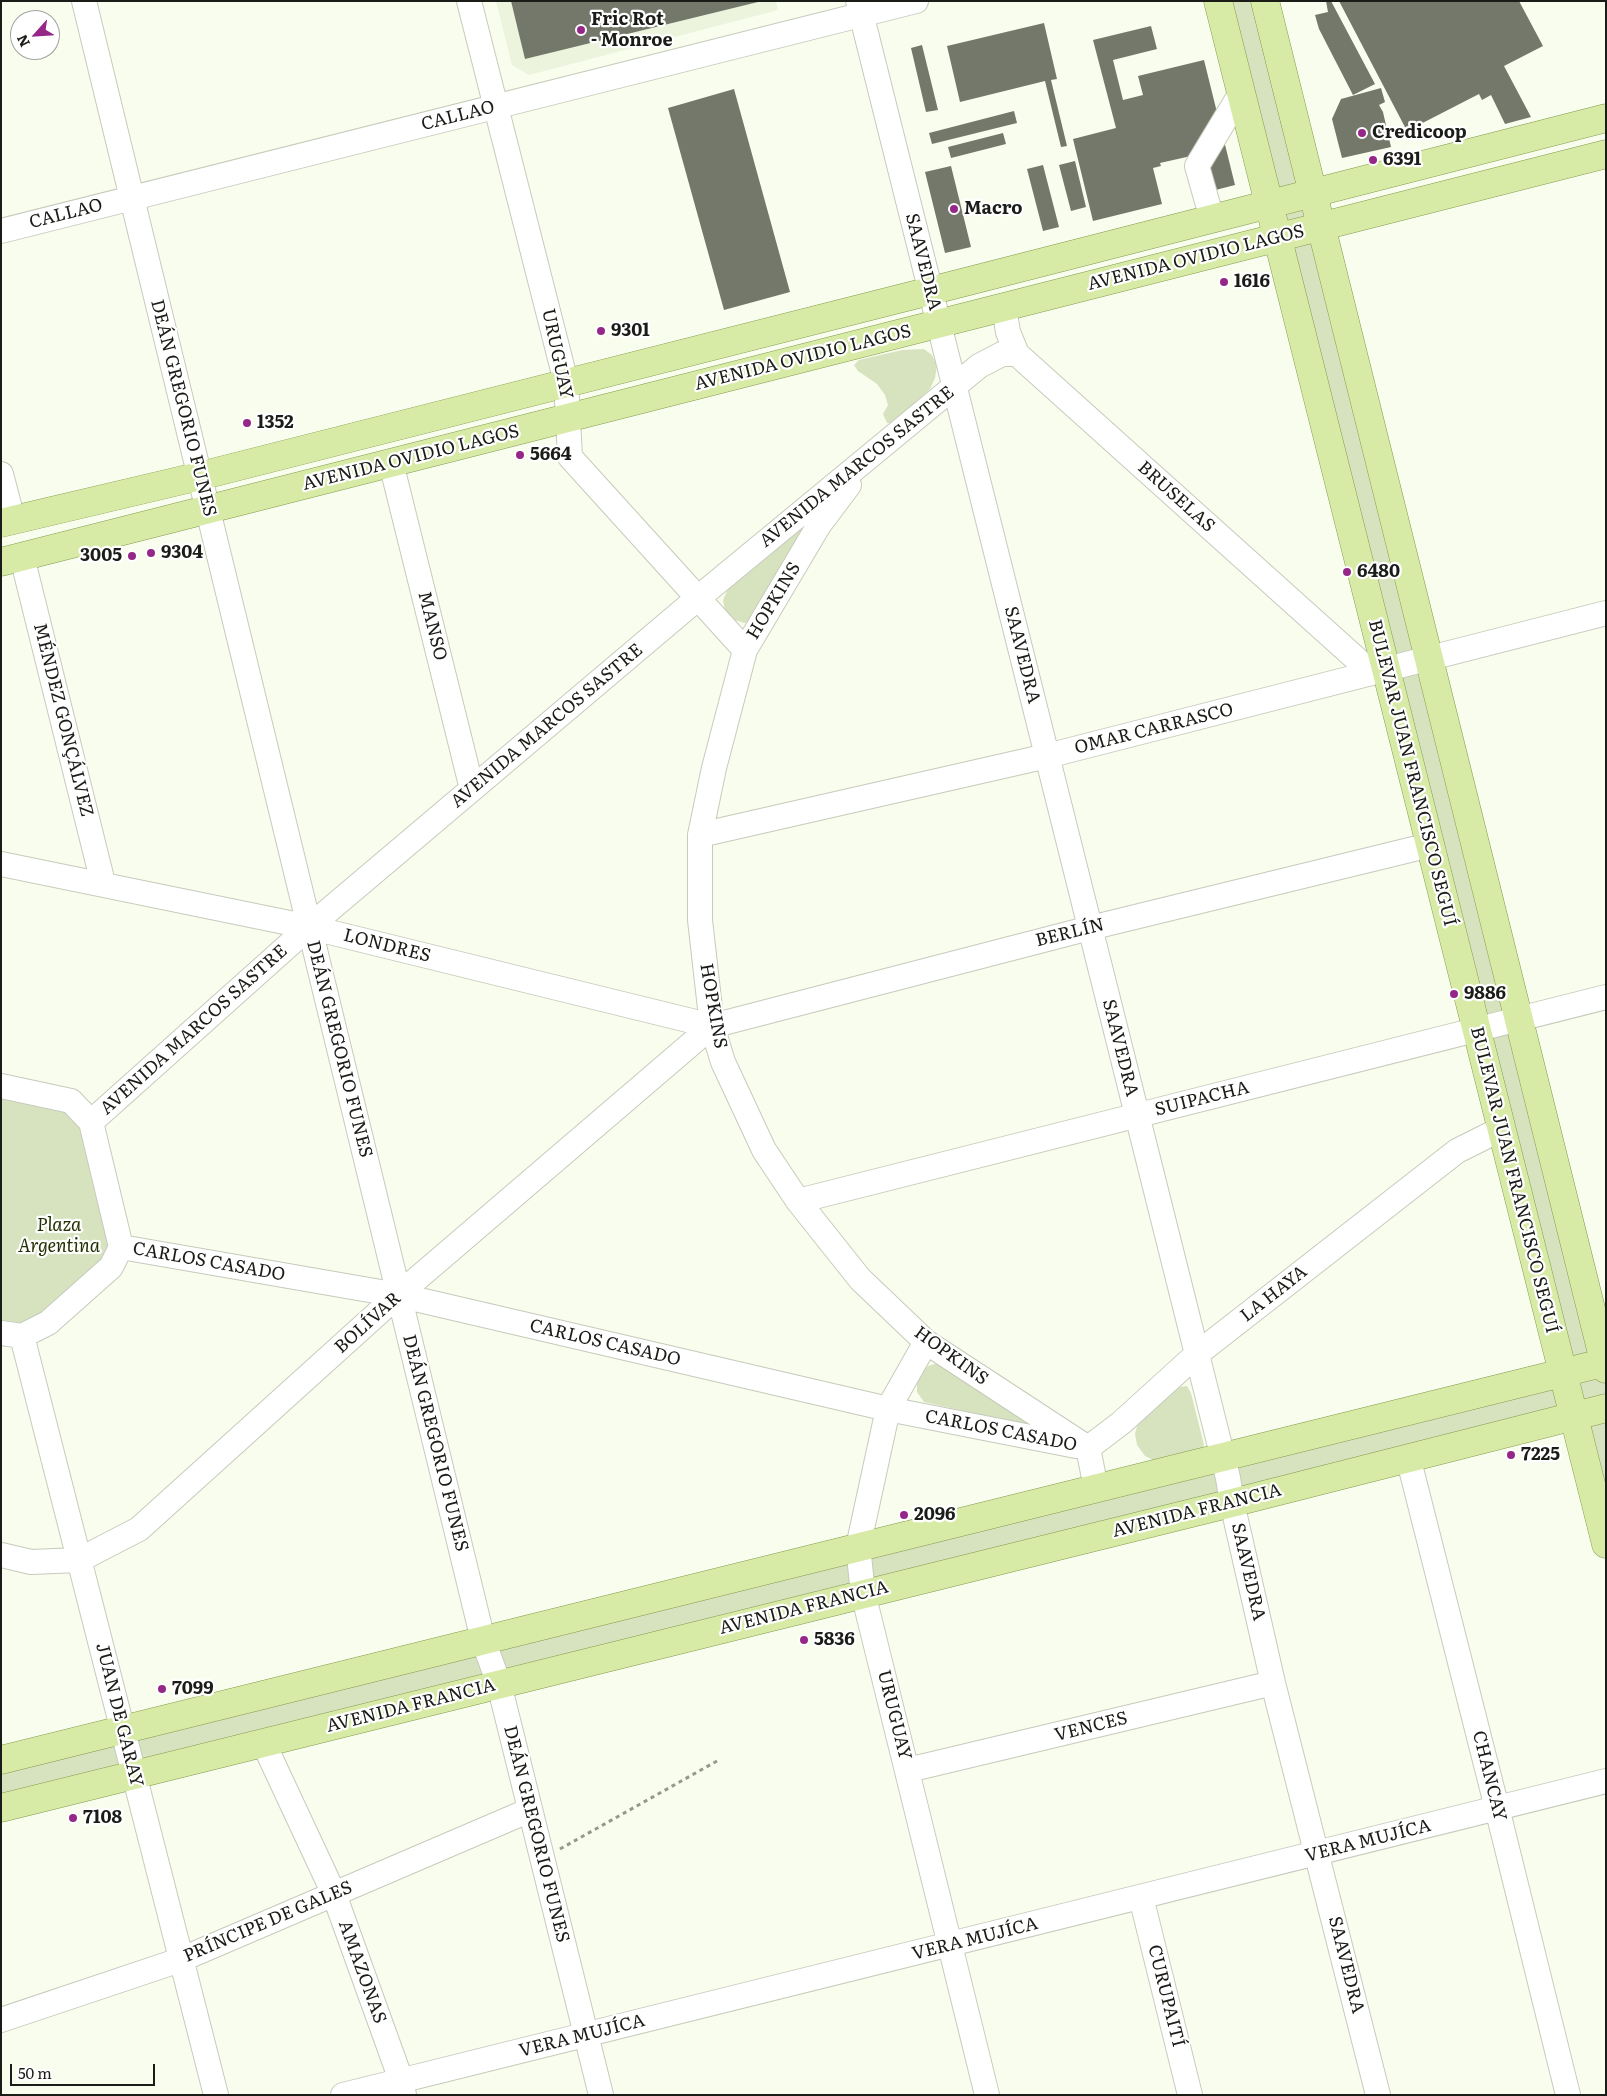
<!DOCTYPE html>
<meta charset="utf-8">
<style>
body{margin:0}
#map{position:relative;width:1607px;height:2096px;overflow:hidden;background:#f8fdee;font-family:Literata,serif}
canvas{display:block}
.frame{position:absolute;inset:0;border:2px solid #1a1c17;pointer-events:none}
.north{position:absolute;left:10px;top:10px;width:50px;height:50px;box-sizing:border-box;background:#fff;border:1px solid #a3a4a2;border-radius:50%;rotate:244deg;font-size:14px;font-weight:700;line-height:20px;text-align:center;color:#1a1c17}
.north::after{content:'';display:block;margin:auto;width:18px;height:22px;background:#952788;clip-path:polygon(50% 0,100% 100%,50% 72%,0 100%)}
.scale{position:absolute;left:10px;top:2064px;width:145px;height:22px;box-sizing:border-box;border:2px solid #1a1c17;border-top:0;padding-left:6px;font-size:15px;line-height:18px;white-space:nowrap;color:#1a1c17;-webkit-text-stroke:4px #fff;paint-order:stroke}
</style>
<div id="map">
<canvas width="1607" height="2096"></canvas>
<div class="frame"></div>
<div class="north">N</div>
<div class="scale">50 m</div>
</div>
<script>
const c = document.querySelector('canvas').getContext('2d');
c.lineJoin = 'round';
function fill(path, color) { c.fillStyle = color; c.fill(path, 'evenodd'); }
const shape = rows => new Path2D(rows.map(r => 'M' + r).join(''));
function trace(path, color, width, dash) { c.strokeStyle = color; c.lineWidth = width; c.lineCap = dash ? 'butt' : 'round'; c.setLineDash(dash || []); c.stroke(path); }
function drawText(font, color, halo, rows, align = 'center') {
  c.font = font + ' Literata,serif'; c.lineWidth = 4.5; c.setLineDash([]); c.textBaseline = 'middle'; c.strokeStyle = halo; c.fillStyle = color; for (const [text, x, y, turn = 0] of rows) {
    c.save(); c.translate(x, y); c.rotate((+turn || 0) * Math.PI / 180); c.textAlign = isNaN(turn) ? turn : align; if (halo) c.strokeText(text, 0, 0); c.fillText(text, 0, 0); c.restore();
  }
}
const built = shape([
 [496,1,776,1,778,10,529,75,512,65]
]);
const green = shape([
 [1218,1,1265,1,1606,1362,1606,1544,1574,1416,1,1808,1,1760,1563,1372],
 [924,349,932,355,937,366,935,378,930,389,893,423,887,423,883,414,888,405,885,395,877,384,858,371,854,365,859,360,902,350],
 [807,523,752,620,745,623,734,620,725,611,723,600,728,589,750,569],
 [1,1086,91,1122,121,1247,48,1323,1,1333],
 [938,1363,1033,1420,1030,1426,924,1402,917,1392,917,1376,928,1366],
 [1187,1386,1191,1393,1204,1445,1201,1452,1155,1461,1145,1456,1137,1445,1135,1434,1138,1422,1147,1410,1180,1387]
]);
const building = shape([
 [511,1,758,1,758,2,525,59],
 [1326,1,1331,1,1375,84,1353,95,1319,29,1315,15,1328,12],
 [1339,1,1519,1,1543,46,1504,66,1531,117,1505,124,1491,95,1482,100,1479,94,1407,131],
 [1044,23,1057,79,1051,80,1067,146,1061,147,1045,81,960,102,947,46],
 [1151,26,1157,49,1113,60,1123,100,1143,95,1138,76,1204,60,1235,185,1200,194,1191,156,1160,163,1161,166,1153,168,1162,204,1093,221,1073,139,1116,128,1093,40],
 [922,45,938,110,926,112,911,48],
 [1381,88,1385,102,1379,105,1383,112,1391,147,1342,158,1332,119,1341,99],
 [734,89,790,292,724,310,668,108],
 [1014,111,1017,123,932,144,929,133],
 [1003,133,1006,144,951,158,948,147],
 [1075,161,1086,207,1071,211,1059,165],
 [1043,165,1059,227,1043,231,1027,169],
 [951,166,971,247,945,253,925,172]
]);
const path = shape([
 [560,1849,717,1761]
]);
const minor = shape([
 [84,1,483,1640,499,1684,601,2095],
 [469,1,566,382,570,457,745,650],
 [858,1,1228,1478,1232,1503,1273,1683,1378,2095],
 [1212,219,1197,166,1241,93],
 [1,231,916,1],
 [1004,307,1008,332,1017,354,1372,673],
 [391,463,472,789],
 [1,474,13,520],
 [849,485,819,525,745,650,714,768,700,835,700,920,712,1026,723,1062,764,1150,798,1201,860,1279,926,1342,1088,1448],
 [22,557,103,883],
 [700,835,1047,756,1606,613],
 [1,864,309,927,712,1026],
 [1,1086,71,1101,91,1122,121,1247,111,1267,48,1323,22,1336,1,1333],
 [91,1122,309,927,698,598,979,366,1002,354,1017,354],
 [798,1201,1606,997],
 [121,1247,398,1295,888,1409,1076,1446],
 [22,1336,216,2095],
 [926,1342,888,1409,858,1547,863,1593,987,2095],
 [1408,1457,1497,1808,1568,2095],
 [1096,1488,1088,1448,1121,1423,1197,1354,1457,1151,1501,1129],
 [1,1555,31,1562,79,1560,139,1529,398,1295,712,1026,1090,928,1430,845],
 [263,1742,334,1894,401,2080,404,2095],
 [908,1770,1273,1683],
 [1141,1897,1190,2095],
 [1,2020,180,1960,530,1810],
 [343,2095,1606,1781]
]);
const major = shape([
 [1218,1,1606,1544],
 [1265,1,1606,1369],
 [1,523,200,476,930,291,1606,118],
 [1,562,1606,154],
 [1,1760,1606,1362],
 [1,1808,1232,1503,1606,1408]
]);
const markers = [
 [581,30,5,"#952788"],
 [1362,133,5,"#952788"],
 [1373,160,5,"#952788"],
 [954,209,5,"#952788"],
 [1224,282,5,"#952788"],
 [601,331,5,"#952788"],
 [247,423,5,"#952788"],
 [520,455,5,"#952788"],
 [151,553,5,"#952788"],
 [132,556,5,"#952788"],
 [1347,572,5,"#952788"],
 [1454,994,5,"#952788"],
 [1511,1455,5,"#952788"],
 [904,1515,5,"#952788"],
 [804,1640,5,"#952788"],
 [162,1689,5,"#952788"],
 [73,1818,5,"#952788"]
];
const poiNames = [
 ["Fric Rot",591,20],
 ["- Monroe",591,41],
 ["Credicoop",1372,133],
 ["6391",1383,160],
 ["Macro",964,209],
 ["1616",1234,282],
 ["9301",611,331],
 ["1352",257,423],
 ["5664",530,455],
 ["9304",161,553],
 ["3005",122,556,"right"],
 ["6480",1357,572],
 ["9886",1464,994],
 ["7225",1521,1455],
 ["2096",914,1515],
 ["5836",814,1640],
 ["7099",172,1689],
 ["7108",83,1818]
];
const streetNames = [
 ["CALLAO",458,116,-14],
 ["CALLAO",66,214,-14],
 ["AVENIDA OVIDIO LAGOS",1196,258,-14],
 ["SAAVEDRA",923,262,76],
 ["URUGUAY",557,354,78],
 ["AVENIDA OVIDIO LAGOS",803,358,-14],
 ["DEÁN GREGORIO FUNES",183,408,76],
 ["AVENIDA OVIDIO LAGOS",411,458,-14],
 ["AVENIDA MARCOS SASTRE",857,467,-39],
 ["BRUSELAS",1176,497,42],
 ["HOPKINS",774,601,-59],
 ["MANSO",432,626,76],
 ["SAAVEDRA",1022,655,76],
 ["MÉNDEZ GONÇÁLVEZ",63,720,76],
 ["AVENIDA MARCOS SASTRE",547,726,-40],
 ["OMAR CARRASCO",1154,729,-14],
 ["BULEVAR JUAN FRANCISCO SEGUÍ",1412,773,76],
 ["BERLÍN",1070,933,-14],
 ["LONDRES",387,946,14],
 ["HOPKINS",713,1006,80],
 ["AVENIDA MARCOS SASTRE",194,1030,-42],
 ["SAAVEDRA",1120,1048,76],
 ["DEÁN GREGORIO FUNES",339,1049,76],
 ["SUIPACHA",1202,1099,-14],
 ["BULEVAR JUAN FRANCISCO SEGUÍ",1514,1180,76],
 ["CARLOS CASADO",209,1262,10],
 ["LA HAYA",1274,1294,-38],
 ["BOLÍVAR",368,1323,-42],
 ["CARLOS CASADO",605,1343,13],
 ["HOPKINS",951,1356,36],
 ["CARLOS CASADO",1001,1431,11],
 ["DEÁN GREGORIO FUNES",435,1443,76],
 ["AVENIDA FRANCIA",1197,1511,-14],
 ["SAAVEDRA",1248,1572,77],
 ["AVENIDA FRANCIA",804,1608,-14],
 ["AVENIDA FRANCIA",411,1706,-14],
 ["JUAN DE GARAY",119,1715,76],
 ["URUGUAY",894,1715,76],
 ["VENCES",1091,1727,-14],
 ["CHANCAY",1489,1776,76],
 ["DEÁN GREGORIO FUNES",536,1834,76],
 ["VERA MUJÍCA",1368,1841,-14],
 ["PRÍNCIPE DE GALES",268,1922,-23],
 ["VERA MUJÍCA",975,1939,-14],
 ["SAAVEDRA",1346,1965,76],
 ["AMAZONAS",362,1972,70],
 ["CURUPAITÍ",1166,1996,76],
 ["VERA MUJÍCA",582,2036,-14]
];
const parkNames = [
 ["Plaza",59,1226],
 ["Argentina",59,1247]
];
fill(built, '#ecf4dd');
fill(green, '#d7e3bf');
fill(building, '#73786a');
trace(minor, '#c6cbbc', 26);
trace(major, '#839a4d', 29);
trace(path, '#94988d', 3, [4, 4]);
trace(minor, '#fff', 24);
trace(major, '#d7eba6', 28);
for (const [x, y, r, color] of markers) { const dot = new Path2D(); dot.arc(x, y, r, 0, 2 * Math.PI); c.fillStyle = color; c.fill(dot); trace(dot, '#fff', 2); }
drawText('bold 18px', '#1a1c17', '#fff', poiNames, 'left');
drawText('18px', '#1a1c17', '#fff', streetNames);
drawText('italic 18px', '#233000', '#fff', parkNames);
</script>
